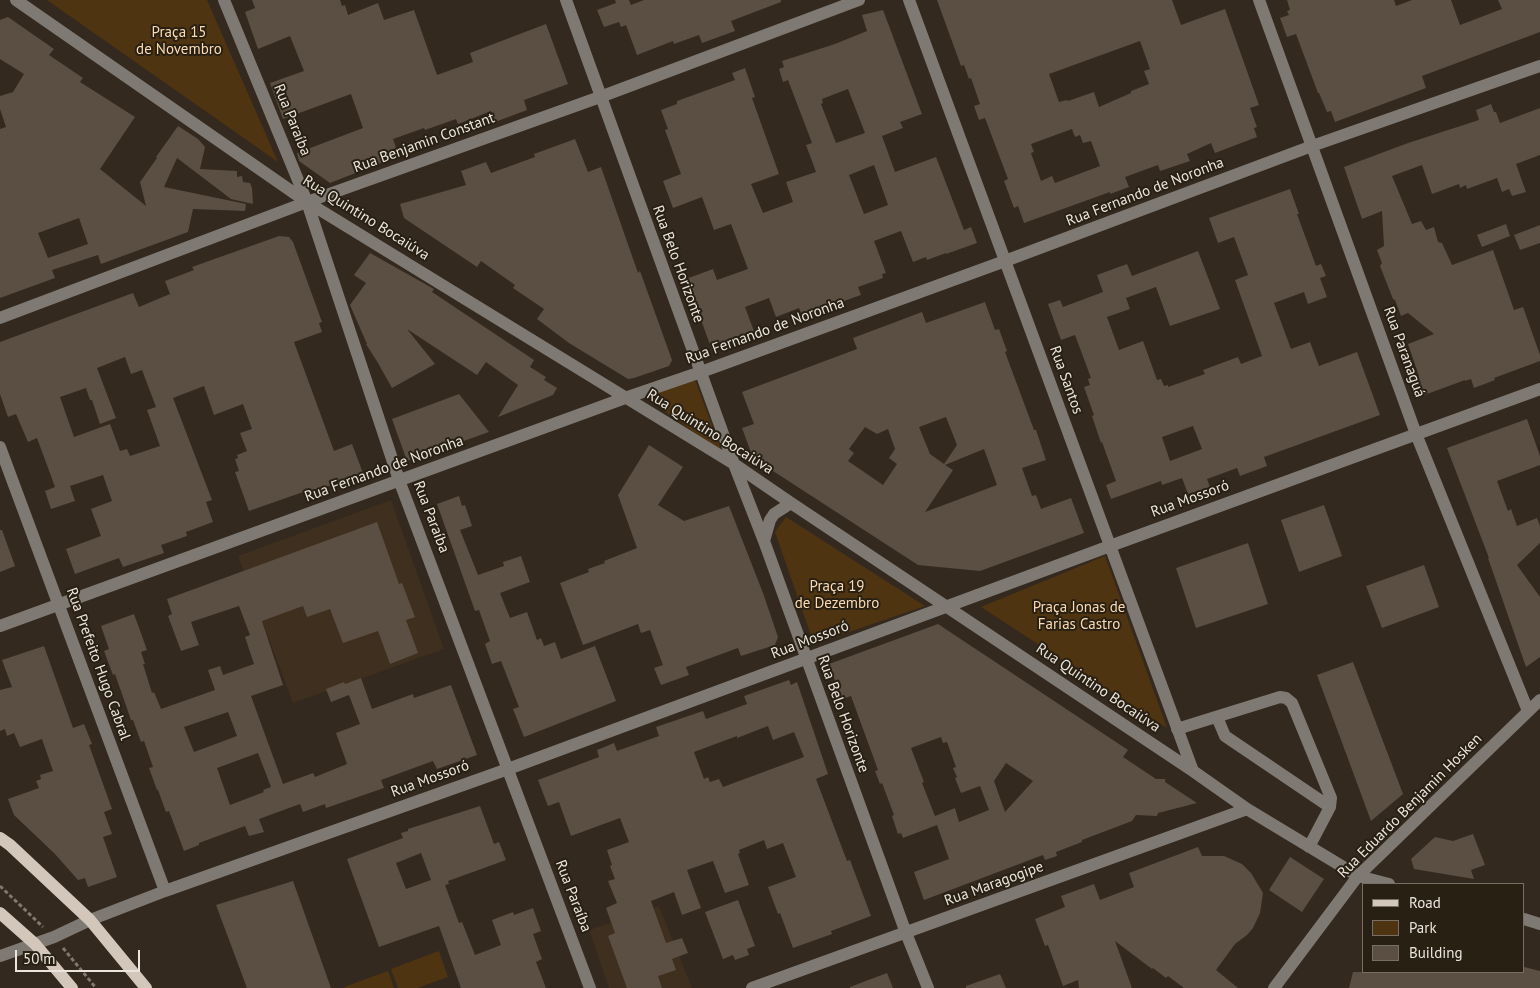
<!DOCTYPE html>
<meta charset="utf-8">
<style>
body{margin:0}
#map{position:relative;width:1540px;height:988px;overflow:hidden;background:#34291e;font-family:"PT Sans",sans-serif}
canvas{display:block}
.legend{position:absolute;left:1362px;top:883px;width:162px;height:90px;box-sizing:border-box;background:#292014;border:1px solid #776f64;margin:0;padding:6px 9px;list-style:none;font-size:15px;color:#ebe5dd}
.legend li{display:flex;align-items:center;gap:10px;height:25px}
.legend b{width:25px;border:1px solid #776f64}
.scale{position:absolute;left:15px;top:950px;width:125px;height:22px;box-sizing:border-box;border:2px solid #ebe5dd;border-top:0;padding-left:6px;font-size:15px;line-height:18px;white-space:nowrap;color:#ebe5dd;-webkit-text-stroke:4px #292014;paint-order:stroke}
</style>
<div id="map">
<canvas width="1540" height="988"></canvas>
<ul class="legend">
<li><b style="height:6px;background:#d2c7ba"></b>Road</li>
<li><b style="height:14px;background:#4f3411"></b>Park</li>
<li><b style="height:14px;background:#5b4f43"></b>Building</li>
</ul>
<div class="scale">50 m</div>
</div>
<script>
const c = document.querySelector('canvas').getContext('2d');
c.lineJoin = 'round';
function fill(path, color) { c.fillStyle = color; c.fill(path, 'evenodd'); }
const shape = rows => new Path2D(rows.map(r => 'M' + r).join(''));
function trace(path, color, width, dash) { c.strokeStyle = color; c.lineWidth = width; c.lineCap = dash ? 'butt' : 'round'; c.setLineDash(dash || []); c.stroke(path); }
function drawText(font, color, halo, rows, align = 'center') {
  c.font = font + ' "PT Sans",sans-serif'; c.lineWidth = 4; c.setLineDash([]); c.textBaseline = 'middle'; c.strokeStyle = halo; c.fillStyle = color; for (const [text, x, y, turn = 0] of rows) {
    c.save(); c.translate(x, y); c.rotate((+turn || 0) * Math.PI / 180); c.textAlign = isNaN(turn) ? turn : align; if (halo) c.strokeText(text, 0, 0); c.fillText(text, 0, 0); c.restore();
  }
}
const built = shape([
 [391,500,444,649,293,703,238,556],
 [659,906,692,988,609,988,589,930]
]);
const green = shape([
 [47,0,207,0,278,162],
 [695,380,722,452,642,395],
 [786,517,925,606,814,644,775,532],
 [1105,556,1167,728,981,607],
 [439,951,448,977,417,988,398,988,391,969],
 [388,971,394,988,344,988,344,987]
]);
const building = shape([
 [252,0,340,0,342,6,345,5,348,15,378,3,384,20,414,10,437,75,473,62,470,53,546,24,568,84,524,100,527,110,495,122,491,111,458,124,456,119,425,130,424,128,393,139,399,156,330,183,299,161,297,153,363,128,351,94,283,119,270,83,304,71,290,36,258,49,245,12,255,8],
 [615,0,629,0,631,5,644,0,781,0,781,2,731,21,735,31,702,43,699,35,674,44,673,41,637,55,626,25,621,27,619,22,604,27,597,10,616,3],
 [937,0,1172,0,1181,25,1225,9,1259,105,1250,108,1257,127,1254,128,1257,137,1215,153,1211,143,1187,154,1190,161,1160,171,1158,165,1125,177,1129,187,1110,194,1110,192,1024,223,1018,206,1014,208,1004,181,1008,179,985,118,979,120,974,106,980,104,971,78,969,79,964,65,961,66],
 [1140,41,1150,69,1144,71,1149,84,1131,91,1131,93,1099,107,1094,92,1068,101,1067,100,1059,102,1049,74],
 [1072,129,1075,137,1080,135,1083,143,1091,141,1100,166,1055,183,1052,176,1041,181,1031,153,1034,152,1031,144],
 [1287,0,1394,0,1396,6,1412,0,1451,0,1460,25,1502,9,1498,0,1540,0,1540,32,1422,76,1426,88,1335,122,1331,111,1327,112,1319,93,1318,93,1296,34,1287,37,1280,18,1289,15,1287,11,1290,10],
 [883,10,922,114,900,122,903,128,882,136,895,172,936,157,964,230,971,227,977,243,946,254,946,253,927,260,926,257,913,262,901,231,874,241,886,273,882,274,883,278,858,287,861,295,802,316,799,308,776,317,769,298,745,307,755,334,712,350,686,279,713,269,717,280,748,269,731,224,714,230,702,197,673,208,663,181,681,174,665,130,668,129,661,110,677,104,677,101,735,80,732,73,745,68,755,97,752,98,779,174,751,184,763,213,793,202,786,182,816,172,806,145,812,143,788,80,783,82,779,69,784,67,782,61,835,44,867,31,862,15],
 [848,89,865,133,836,143,821,104,823,103,822,99],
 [874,165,888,205,864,214,849,175],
 [8,17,54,49,49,55,83,78,80,82,135,117,100,169,146,206,140,182,157,158,156,157,178,126,198,139,205,147,200,169,237,171,237,177,242,176,243,182,250,183,252,188,253,204,231,199,177,158,164,187,246,204,245,211,193,209,188,232,101,264,98,255,52,270,55,278,0,298,0,129,6,127,0,109,0,96,13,92,24,74,0,59,0,20],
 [79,218,88,244,48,258,38,233],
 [1491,104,1494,112,1496,112,1500,123,1540,108,1540,155,1516,164,1526,192,1512,196,1509,189,1502,192,1497,178,1467,189,1466,185,1460,188,1459,184,1432,194,1422,165,1392,176,1412,224,1421,221,1426,230,1434,227,1438,242,1442,243,1452,265,1493,250,1514,310,1523,307,1540,355,1540,361,1494,378,1495,380,1474,388,1471,379,1465,381,1465,380,1419,397,1412,378,1419,376,1408,344,1434,334,1408,313,1401,316,1395,300,1393,299,1380,266,1382,263,1377,250,1384,246,1382,211,1362,219,1344,167,1408,143,1479,120,1476,110],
 [575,139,588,172,601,167,638,273,640,271,672,360,669,366,634,378,628,379,569,343,537,319,544,309,513,288,515,285,481,261,477,267,404,218,400,204,466,185,461,171,486,162,491,173,535,157,534,154],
 [1290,189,1299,214,1297,214,1316,266,1321,264,1326,276,1320,278,1327,297,1308,304,1304,292,1274,303,1291,349,1310,342,1319,366,1357,352,1380,415,1264,457,1267,466,1240,476,1237,468,1207,479,1210,487,1188,494,1182,478,1162,485,1161,481,1111,499,1106,485,1116,481,1102,442,1101,443,1092,416,1094,415,1084,387,1090,385,1088,379,1091,378,1075,335,1061,340,1048,304,1060,300,1063,307,1103,292,1097,275,1127,264,1132,276,1198,251,1220,309,1170,326,1156,287,1126,298,1130,309,1107,317,1119,350,1143,341,1157,380,1161,379,1164,386,1168,385,1168,387,1205,374,1203,370,1238,357,1241,364,1262,356,1235,280,1248,275,1234,237,1218,243,1209,218],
 [1193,426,1202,449,1170,461,1162,437],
 [1506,224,1510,236,1482,247,1477,235],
 [1540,225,1540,243,1520,250,1514,235],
 [279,236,289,237,293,242,322,322,319,323,322,332,294,342,334,451,352,444,363,473,326,487,327,491,309,498,306,491,249,511,235,472,239,471,235,459,238,458,237,455,247,451,240,433,252,429,243,404,214,415,204,386,173,398,212,500,206,502,213,522,186,532,187,536,161,545,164,553,123,567,119,558,75,574,66,549,101,536,91,509,112,501,103,475,70,486,75,501,51,509,45,491,55,487,37,438,28,442,16,414,8,417,0,394,0,342,133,293,139,307,170,294,165,281,194,270,192,267],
 [125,357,131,374,142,370,156,407,147,410,160,446,130,456,127,449,120,451,110,424,74,437,60,397,86,388,90,400,92,400,100,424,116,418,97,368],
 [370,253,434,289,432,292,534,360,530,367,546,377,544,380,557,388,553,395,498,417,518,385,486,362,477,375,407,329,435,364,392,388,378,363,366,344,367,344,350,305,366,283,354,275],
 [985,302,995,330,999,329,1007,351,1005,352,1034,430,1036,430,1046,460,1022,468,1032,496,1036,495,1041,509,1071,498,1084,533,980,571,918,565,753,458,742,428,754,424,742,392,857,349,853,338,922,312,926,323],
 [946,417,957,445,944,464,930,454,919,427],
 [865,427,877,434,888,429,895,449,889,458,897,464,883,485,848,461,854,453,849,449],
 [984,449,997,485,925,512,953,470,945,465],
 [459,394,489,432,407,461,392,419],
 [1527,419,1540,456,1540,465,1497,481,1508,511,1511,509,1517,526,1537,518,1540,526,1540,543,1517,565,1540,597,1540,657,1526,667,1488,558,1489,558,1447,448],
 [649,445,683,467,658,505,684,521,729,506,763,593,778,637,775,645,741,656,738,648,686,667,689,675,661,685,654,668,663,665,650,630,641,633,638,624,583,645,560,583,589,572,588,569,605,563,604,561,637,548,618,495],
 [459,496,462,506,465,505,472,526,460,530,478,575,504,566,503,562,521,556,530,582,500,593,510,618,527,612,537,640,541,638,544,646,555,642,561,659,595,646,616,701,524,737,513,709,519,707,501,661,492,664,485,644,490,641,479,610,475,611,437,504],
 [1324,505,1342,556,1299,572,1281,520],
 [377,522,399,584,402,583,415,617,406,620,418,653,390,664,378,631,343,643,330,609,307,617,303,606,262,621,283,685,251,696,283,784,313,773,315,777,347,764,336,733,360,724,349,695,331,702,326,689,344,682,345,684,361,678,372,709,413,694,414,698,451,685,477,755,437,769,433,761,381,780,384,788,326,808,325,804,303,812,300,804,259,819,264,832,249,836,245,826,199,843,199,845,184,851,169,811,166,812,158,790,157,790,149,768,153,767,144,741,141,742,133,720,131,720,115,674,113,675,104,651,109,649,101,626,134,614,147,650,141,652,145,664,143,664,152,693,154,692,161,709,215,690,208,670,220,666,223,675,254,664,245,637,250,635,239,606,191,622,199,645,181,651,168,616,172,614,167,599],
 [228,712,237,736,194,752,184,727],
 [258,753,271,787,263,790,264,792,230,805,217,768],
 [0,530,2,530,15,566,0,572],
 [1248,543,1268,604,1196,628,1176,568],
 [1424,565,1439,607,1382,628,1366,586],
 [938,624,1128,750,1123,757,1156,779,1165,779,1165,782,1197,803,1158,813,1157,816,1136,815,1132,821,1082,840,1082,842,1056,852,1057,856,1045,860,1043,855,924,900,914,872,949,859,937,825,903,838,901,833,898,834,892,816,894,815,882,783,880,784,875,771,878,770,851,696,842,699,829,664],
 [941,737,943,743,947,742,956,767,953,768,957,777,955,778,961,793,980,786,989,810,959,822,955,808,935,816,922,783,924,782,911,748],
 [1006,763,1033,781,1005,812,994,781],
 [44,646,73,728,84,724,92,744,89,745,112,809,104,812,112,834,103,837,117,877,88,887,85,878,78,880,55,854,14,815,8,799,39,788,36,781,41,779,40,775,53,771,42,739,20,747,14,733,7,736,5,729,0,731,0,690,12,687,2,660],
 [1353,662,1403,794,1371,821,1317,675],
 [789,680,791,685,797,682,828,774,816,779,847,861,850,860,871,916,831,931,832,934,793,948,780,913,778,914,768,887,796,877,783,843,767,849,764,840,739,850,740,853,738,854,749,885,725,893,713,861,687,870,701,908,682,915,674,892,651,901,666,943,682,938,688,953,672,959,676,970,658,976,662,988,627,988,608,936,615,933,606,908,617,903,608,881,615,879,610,866,612,865,607,850,629,842,620,818,571,836,559,802,548,806,538,780,599,757,597,750,614,743,617,751,659,736,656,727,703,711,706,719,747,704,744,696],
 [768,726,773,740,794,732,804,757,723,787,719,779,710,782,708,777,704,779,694,752,737,736,737,738],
 [480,806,494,844,499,842,506,860,448,881,449,884,445,885,459,923,462,922,475,955,501,945,492,920,513,912,514,915,533,908,541,931,533,934,542,959,536,962,546,988,461,988,439,926,379,947,347,859,403,838,401,833,408,831,408,829],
 [421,853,431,880,406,889,396,863],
 [1473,834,1485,865,1471,870,1474,879,1414,869,1411,859,1435,837,1453,841],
 [1198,847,1202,856,1224,856,1242,864,1251,873,1263,893,1260,913,1253,928,1247,935,1235,944,1216,970,1238,988,1184,988,1168,976,1166,978,1153,968,1152,969,1115,941,1132,988,1079,988,1078,980,1063,986,1048,945,1045,946,1035,919,1065,907,1061,896,1094,884,1100,900,1134,887,1129,873],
 [1290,857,1324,879,1302,912,1269,890],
 [293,881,331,988,247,988,216,905],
 [738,900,755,946,747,949,749,955,735,960,733,955,723,959,705,912],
 [1524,967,1540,971,1540,988,1349,988,1353,972,1524,972],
 [887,973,893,988,850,988,850,987],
 [1000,974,1006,988,966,988,966,986]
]);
const path = shape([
 [0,886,43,927],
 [63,948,96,988]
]);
const minor = shape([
 [16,0,307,202,734,464,791,503,1193,771,1247,809,1358,876,1389,884],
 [224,0,307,202,399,480,590,988],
 [566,0,734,464,764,541,906,933,928,988],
 [909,0,1193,771],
 [1259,0,1416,434,1528,711],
 [0,318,307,202,600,97,859,0],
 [0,447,165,891],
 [764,541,770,520,774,514,791,503],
 [0,626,625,398,701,372,1005,261,1312,146,1540,66],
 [1217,717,1225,736,1330,807],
 [1177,729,1280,697,1286,698,1292,703,1331,798,1330,807,1309,847],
 [1524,919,1540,924],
 [0,956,54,937,90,920,165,891,508,769,1110,546,1540,389],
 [752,988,1247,809],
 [1274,988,1358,876,1540,700]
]);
const major = shape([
 [0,838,10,845,90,920,146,988],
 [0,913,35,944,72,988]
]);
const parkNames = [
 ["Praça 15",179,33],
 ["de Novembro",179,50],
 ["Praça 19",837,587],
 ["de Dezembro",837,604],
 ["Praça Jonas de",1079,608],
 ["Farias Castro",1079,625]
];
const streetNames = [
 ["Rua Paraíba",292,120,68],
 ["Rua Benjamin Constant",424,143,-20],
 ["Rua Fernando de Noronha",1145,192,-21],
 ["Rua Quintino Bocaiúva",366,218,32],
 ["Rua Belo Horizonte",678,264,70],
 ["Rua Fernando de Noronha",765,331,-20],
 ["Rua Paranaguá",1404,352,70],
 ["Rua Santos",1066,380,70],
 ["Rua Quintino Bocaiúva",710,432,32],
 ["Rua Fernando de Noronha",384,469,-20],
 ["Rua Mossoró",1190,499,-20],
 ["Rua Paraíba",431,517,69],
 ["Rua Mossoró",810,640,-21],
 ["Rua Prefeito Hugo Cabral",98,664,70],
 ["Rua Quintino Bocaiúva",1098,688,34],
 ["Rua Belo Horizonte",843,714,70],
 ["Rua Mossoró",430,779,-20],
 ["Rua Eduardo Benjamin Hosken",1410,806,-45],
 ["Rua Maragogipe",994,884,-20],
 ["Rua Paraíba",573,896,69]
];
fill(built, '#3e2f1e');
fill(green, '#4f3411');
fill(building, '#5b4f43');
trace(path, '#81786e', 3, [4, 2.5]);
trace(minor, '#7e7973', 12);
trace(major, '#d2c7ba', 12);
drawText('15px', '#fcdbb4', '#292014', parkNames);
drawText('15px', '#ebe5dd', '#292014', streetNames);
</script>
